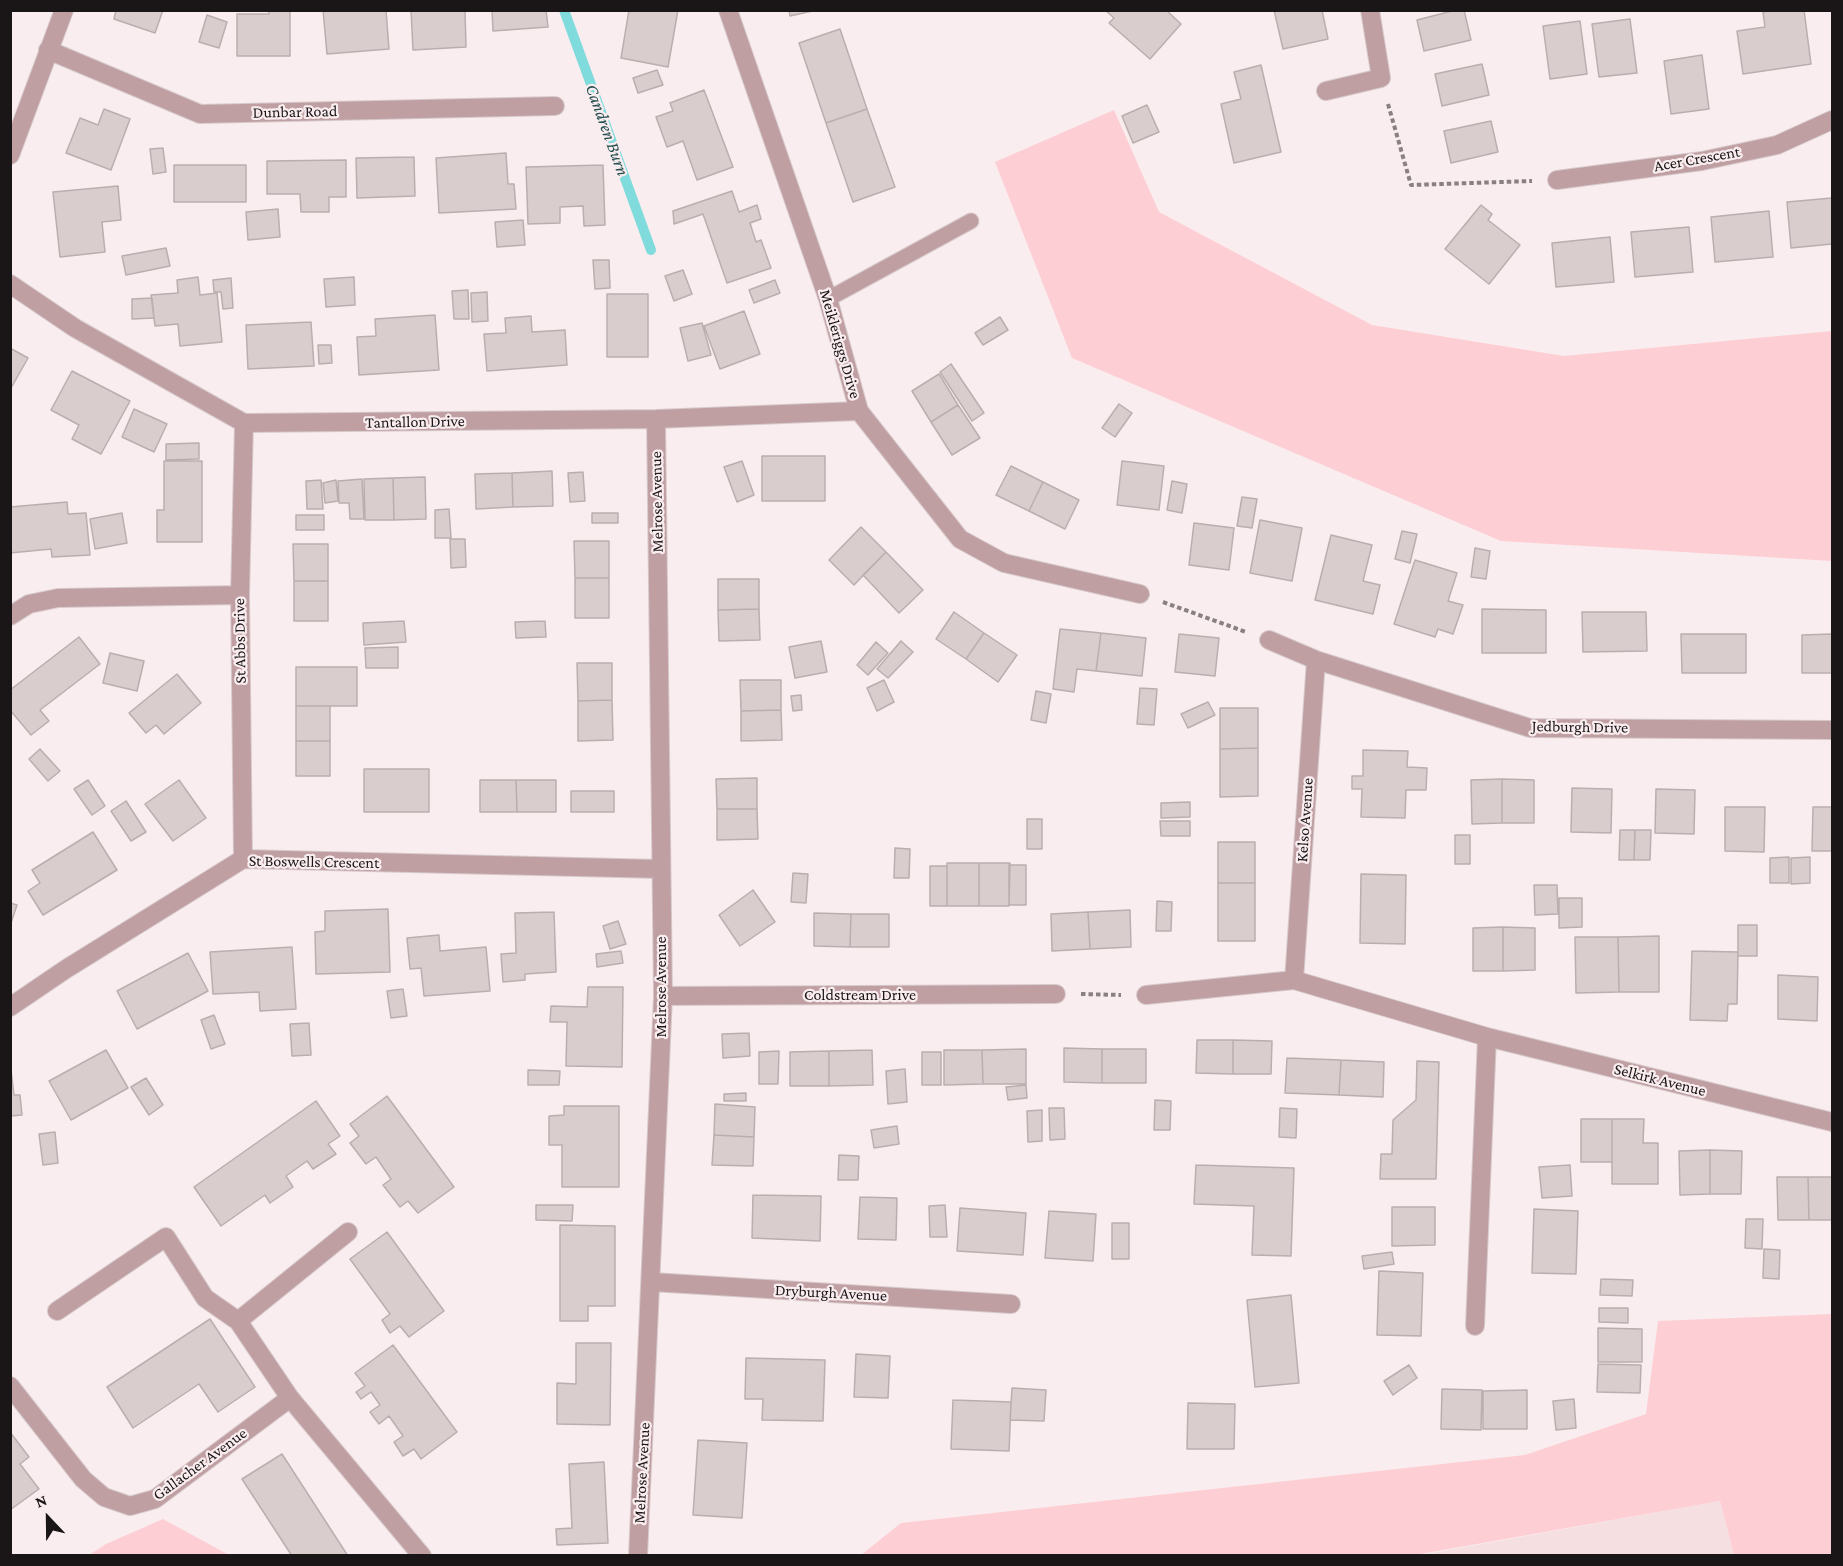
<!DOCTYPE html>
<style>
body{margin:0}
#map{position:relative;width:1843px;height:1566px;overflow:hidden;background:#faedef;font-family:"Crimson Pro",serif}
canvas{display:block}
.frame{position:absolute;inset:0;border:12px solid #1a1516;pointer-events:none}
.north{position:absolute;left:18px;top:1488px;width:60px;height:60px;-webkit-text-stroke:4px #faedef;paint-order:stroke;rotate:338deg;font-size:16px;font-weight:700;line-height:24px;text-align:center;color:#1a1516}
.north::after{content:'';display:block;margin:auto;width:21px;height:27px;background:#1a1516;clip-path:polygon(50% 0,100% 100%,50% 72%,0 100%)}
</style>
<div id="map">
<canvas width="1843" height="1566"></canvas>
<div class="frame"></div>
<div class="north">N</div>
</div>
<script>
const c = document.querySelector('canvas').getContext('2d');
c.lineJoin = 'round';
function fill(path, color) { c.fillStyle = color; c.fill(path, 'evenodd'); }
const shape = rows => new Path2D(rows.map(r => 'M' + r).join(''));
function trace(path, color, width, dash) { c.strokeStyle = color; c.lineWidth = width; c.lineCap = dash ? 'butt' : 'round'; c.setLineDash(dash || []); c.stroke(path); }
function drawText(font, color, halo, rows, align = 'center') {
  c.font = font + ' "Crimson Pro",serif'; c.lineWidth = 4.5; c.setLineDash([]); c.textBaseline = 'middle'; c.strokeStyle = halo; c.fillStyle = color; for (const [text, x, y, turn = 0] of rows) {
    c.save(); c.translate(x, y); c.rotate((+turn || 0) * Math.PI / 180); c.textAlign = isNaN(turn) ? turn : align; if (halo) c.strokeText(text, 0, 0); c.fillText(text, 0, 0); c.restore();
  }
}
const built = shape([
 [1720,1501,1734,1555,1415,1556]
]);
const green = shape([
 [1114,110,1159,212,1372,325,1564,356,1832,331,1832,561,1501,541,1072,358,995,162],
 [1832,1314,1832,1555,1734,1555,1720,1501,1415,1555,861,1555,901,1523,1525,1455,1646,1414,1658,1321],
 [163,1519,229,1555,89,1555,106,1544]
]);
const stream = shape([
 [564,10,651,250]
]);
const building = shape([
 [116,10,163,10,155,33,114,19,116,10],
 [269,10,290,10,290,56,237,56,237,14,269,14,269,10],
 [323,10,386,10,389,49,327,54,323,10],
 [411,10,475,10,465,11,466,47,413,50,411,10],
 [492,10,546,10,548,27,493,31,492,10],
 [629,10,678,10,668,67,621,58,629,10],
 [789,10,817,10,790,16,789,10],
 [1105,10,1166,10,1181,24,1150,59,1109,23,1114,18,1105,10],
 [1274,10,1322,10,1328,39,1283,49,1274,10],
 [1456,10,1464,10,1471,40,1424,51,1417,20,1456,10],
 [1772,10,1804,10,1811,64,1743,74,1737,31,1765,27,1763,12,1772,10],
 [207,15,227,22,219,48,199,42,207,15],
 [1630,19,1637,73,1599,77,1592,24,1630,19],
 [1580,21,1587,74,1550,79,1543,26,1580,21],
 [840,29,867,109,826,123,799,43,840,29],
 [1702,55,1709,109,1671,114,1664,61,1702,55],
 [1482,64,1489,95,1442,106,1435,74,1482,64],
 [1261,65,1281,152,1234,163,1221,104,1241,99,1234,72,1261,65],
 [657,70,663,85,638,93,633,78,657,70],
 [704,90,733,167,697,180,683,141,667,147,656,117,673,111,670,103,704,90],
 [1147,105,1159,132,1133,143,1122,116,1147,105],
 [104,109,130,119,111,170,66,153,80,118,98,125,104,109],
 [867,109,895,187,853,202,826,123,867,109],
 [1491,121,1498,152,1451,163,1444,131,1491,121],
 [163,148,166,172,153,174,150,149,163,148],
 [506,153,508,184,514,184,516,209,439,213,436,158,506,153],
 [414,157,415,196,357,198,356,158,414,157],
 [346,160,346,197,329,197,329,212,301,212,300,194,267,194,267,161,346,160],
 [174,165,246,165,246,202,174,202,174,165],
 [603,165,605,225,584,226,583,206,560,207,560,223,528,224,526,167,603,165],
 [118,186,121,220,102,222,105,252,60,257,53,192,118,186],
 [732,191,739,212,757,205,761,219,750,223,756,242,761,240,771,268,727,283,703,214,674,224,673,211,732,191],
 [1832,198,1832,244,1791,248,1787,202,1832,198],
 [1481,205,1492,214,1488,220,1520,245,1489,284,1445,249,1481,205],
 [278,209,280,237,248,240,246,212,278,209],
 [1769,211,1773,257,1715,262,1711,217,1769,211],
 [523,220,525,245,497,247,495,222,523,220],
 [1689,227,1693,272,1635,277,1631,232,1689,227],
 [1610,237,1614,282,1556,287,1552,243,1610,237],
 [166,248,170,266,126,275,122,256,166,248],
 [593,260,609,260,610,288,595,289,593,260],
 [683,270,692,294,674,301,665,276,683,270],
 [198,277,200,295,217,293,222,342,180,346,178,324,155,326,151,295,178,293,177,280,198,277],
 [354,277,355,305,326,307,324,279,354,277],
 [231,278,233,308,223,309,221,292,214,292,213,280,231,278],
 [775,280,780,293,754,303,749,290,775,280],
 [468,290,469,319,454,319,452,291,468,290],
 [487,292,488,321,472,322,471,293,487,292],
 [607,294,648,294,648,357,607,357,607,294],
 [152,298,154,318,132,319,132,299,152,298],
 [744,311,760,354,720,369,704,326,744,311],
 [435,315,439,370,359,375,357,337,376,336,375,319,435,315],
 [531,316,532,332,565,330,567,365,487,371,484,334,506,333,505,318,531,316],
 [1000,317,1008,330,983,345,975,333,1000,317],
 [311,322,314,366,248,369,246,325,311,322],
 [702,323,711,355,688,361,680,328,702,323],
 [318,345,331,345,332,363,319,364,318,345],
 [10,348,28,358,10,390,10,348],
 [951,364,984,413,972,421,940,372,951,364],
 [72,371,130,401,101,454,72,439,79,425,51,410,72,371],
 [939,374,958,405,931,422,912,391,939,374],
 [1119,404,1132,413,1115,437,1102,428,1119,404],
 [958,405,980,438,952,455,931,422,958,405],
 [134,409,167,424,154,452,122,437,134,409],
 [199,443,199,459,166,460,166,444,199,443],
 [762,456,825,456,825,501,762,501,762,456],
 [164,461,202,461,202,542,157,542,157,510,164,510,164,461],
 [742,461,754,495,737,502,724,467,742,461],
 [1122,461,1164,466,1159,510,1117,505,1122,461],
 [1011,466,1043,482,1029,511,996,495,1011,466],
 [552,471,553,506,513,507,512,473,552,471],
 [583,472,585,501,570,502,568,473,583,472],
 [512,473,513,507,476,509,475,474,512,473],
 [425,477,426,519,394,520,393,478,425,477],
 [393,478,394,520,365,520,364,479,393,478],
 [362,479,364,519,350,519,349,503,339,503,338,481,362,479],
 [321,480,323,509,307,509,306,481,321,480],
 [336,480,338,501,325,503,323,483,336,480],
 [1172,481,1187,484,1182,513,1167,510,1172,481],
 [1043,482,1079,500,1065,529,1029,511,1043,482],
 [1242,497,1257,499,1252,528,1237,526,1242,497],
 [67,502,68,514,86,513,90,555,52,557,51,549,10,553,10,507,67,502],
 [449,509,451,538,435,538,435,510,449,509],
 [122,513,127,543,95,549,90,519,122,513],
 [592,513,618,513,618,523,592,523,592,513],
 [296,515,324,515,324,530,296,530,296,515],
 [1260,520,1302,528,1292,581,1250,573,1260,520],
 [1194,523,1234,528,1229,570,1189,565,1194,523],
 [861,527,886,552,854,585,829,560,861,527],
 [1402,531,1417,534,1410,563,1395,559,1402,531],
 [1331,535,1372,545,1363,581,1380,585,1373,614,1315,600,1331,535],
 [450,539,465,539,466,567,451,568,450,539],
 [574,541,609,541,609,578,575,578,574,541],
 [293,544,328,544,328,581,294,581,293,544],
 [1475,548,1490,551,1486,579,1471,577,1475,548],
 [886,552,923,590,899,613,863,575,886,552],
 [1415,560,1457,573,1448,601,1463,605,1453,634,1438,629,1435,637,1394,624,1415,560],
 [575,578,609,578,609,618,575,618,575,578],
 [718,579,759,579,759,609,718,610,718,579],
 [294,581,328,581,328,621,294,621,294,581],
 [759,609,760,640,719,641,718,610,759,609],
 [1482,609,1546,610,1546,653,1482,653,1482,609],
 [954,612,984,633,966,659,936,639,954,612],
 [1582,612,1646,612,1647,651,1583,652,1582,612],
 [404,621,406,642,364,645,363,623,404,621],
 [545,621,546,637,516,638,515,622,545,621],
 [1060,629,1101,633,1096,671,1077,669,1074,692,1053,689,1060,629],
 [984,633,1017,655,998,682,966,659,984,633],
 [1101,633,1146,638,1142,676,1096,671,1101,633],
 [1179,634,1219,638,1215,676,1175,672,1179,634],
 [1681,634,1746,634,1746,673,1682,673,1681,634],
 [1832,634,1832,673,1802,673,1802,635,1832,634],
 [79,637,100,664,40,710,49,721,31,735,10,710,10,690,79,637],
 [821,641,827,672,795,678,789,647,821,641],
 [901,641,913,652,888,678,877,669,901,641],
 [876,642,888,653,868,675,857,665,876,642],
 [398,647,398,668,366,668,365,648,398,647],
 [110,653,144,661,137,691,103,683,110,653],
 [577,663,612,663,612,700,578,701,577,663],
 [296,667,357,667,357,706,296,706,296,667],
 [177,674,201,703,164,734,156,725,146,733,129,713,177,674],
 [740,680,781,680,781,710,741,711,740,680],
 [884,680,894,702,877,711,867,688,884,680],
 [1140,688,1157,689,1154,725,1137,724,1140,688],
 [1036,691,1051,694,1046,723,1031,720,1036,691],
 [801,695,802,710,793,711,791,696,801,695],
 [612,700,613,740,578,741,578,701,612,700],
 [1208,702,1215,715,1188,728,1181,714,1208,702],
 [296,706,330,706,330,741,296,741,296,706],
 [1220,708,1258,708,1258,748,1220,749,1220,708],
 [781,710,782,740,741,741,741,711,781,710],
 [296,741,330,741,330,776,296,776,296,741],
 [1258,748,1258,796,1220,797,1220,749,1258,748],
 [40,749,60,771,48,781,29,759,40,749],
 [1363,750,1408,751,1407,767,1427,768,1426,790,1406,790,1405,818,1361,817,1362,789,1352,789,1352,776,1363,776,1363,750],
 [364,769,429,769,429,812,364,812,364,769],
 [757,778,757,809,717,809,716,779,757,778],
 [1502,779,1534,780,1534,823,1502,823,1502,779],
 [1502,779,1502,823,1472,824,1471,780,1502,779],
 [88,780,105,806,92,815,74,789,88,780],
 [179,780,206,818,173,841,145,804,179,780],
 [480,780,516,780,517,812,480,812,480,780],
 [516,780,556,780,556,812,517,812,516,780],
 [1572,788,1612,789,1611,833,1571,832,1572,788],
 [1656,789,1695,790,1694,834,1655,833,1656,789],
 [571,791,614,791,614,812,571,812,571,791],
 [126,801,146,832,131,841,111,811,126,801],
 [1190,802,1190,817,1161,818,1161,803,1190,802],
 [1725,807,1765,807,1764,852,1725,851,1725,807],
 [1813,807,1832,807,1832,851,1812,851,1813,807],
 [717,809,757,809,758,839,717,840,717,809],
 [1027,819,1042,819,1042,849,1027,849,1027,819],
 [1160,821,1190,821,1190,836,1161,836,1160,821],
 [1620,830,1635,830,1634,860,1619,860,1620,830],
 [1635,830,1651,830,1650,860,1634,860,1635,830],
 [93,832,117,870,43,915,28,891,40,883,32,870,93,832],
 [1455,835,1470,835,1470,864,1455,864,1455,835],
 [1218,842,1255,842,1255,883,1218,883,1218,842],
 [895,848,910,849,909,878,894,878,895,848],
 [1789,857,1789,883,1770,883,1770,858,1789,857],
 [1810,857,1810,883,1791,884,1791,858,1810,857],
 [947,863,979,863,979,906,947,906,947,863],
 [979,863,1010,863,1009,906,979,906,979,863],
 [1009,865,1026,865,1026,905,1009,905,1009,865],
 [930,866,947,866,947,906,930,906,930,866],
 [793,873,808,874,806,903,791,902,793,873],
 [1361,874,1406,875,1405,944,1360,943,1361,874],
 [1218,883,1255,883,1255,941,1218,941,1218,883],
 [1534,885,1557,885,1558,914,1535,915,1534,885],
 [753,890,775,922,740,946,719,915,753,890],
 [1559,898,1582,898,1582,927,1559,928,1559,898],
 [1157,901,1172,902,1171,931,1156,931,1157,901],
 [10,903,17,905,10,926,10,903],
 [388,909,390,972,316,974,315,932,325,931,325,911,388,909],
 [1130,910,1131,947,1090,949,1088,912,1130,910],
 [554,912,556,972,525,974,525,980,503,982,501,954,516,953,515,913,554,912],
 [1088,912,1090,949,1052,951,1051,914,1088,912],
 [814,913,851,914,850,947,814,946,814,913],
 [851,914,889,914,889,947,850,947,851,914],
 [618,921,626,944,610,949,603,926,618,921],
 [1738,925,1757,925,1757,956,1738,956,1738,925],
 [1503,927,1535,928,1535,970,1503,971,1503,927],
 [1503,927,1503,971,1473,971,1473,928,1503,927],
 [439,935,440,951,486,947,490,991,424,996,421,968,410,969,407,938,439,935],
 [1659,936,1659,992,1619,992,1618,937,1659,936],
 [1575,937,1618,937,1619,992,1576,993,1575,937],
 [292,947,296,1009,260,1011,259,992,213,994,210,952,292,947],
 [621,951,623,963,597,967,596,954,621,951],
 [1692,951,1738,952,1737,1004,1728,1004,1727,1021,1690,1020,1692,951],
 [188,953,208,991,137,1029,117,991,188,953],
 [1778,975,1818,977,1817,1021,1778,1019,1778,975],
 [588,987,623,987,622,1067,566,1066,567,1022,550,1022,551,1006,587,1007,588,987],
 [403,989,407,1016,391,1018,387,991,403,989],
 [214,1015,225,1044,211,1049,201,1020,214,1015],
 [309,1023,311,1055,292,1056,290,1024,309,1023],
 [749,1033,750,1056,723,1058,722,1034,749,1033],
 [1197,1040,1233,1040,1233,1074,1196,1073,1197,1040],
 [1233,1040,1272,1041,1271,1074,1233,1074,1233,1040],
 [1064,1048,1102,1049,1102,1083,1064,1082,1064,1048],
 [1026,1049,1026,1084,983,1084,982,1050,1026,1049],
 [1102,1049,1146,1049,1146,1083,1102,1083,1102,1049],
 [106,1050,128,1088,71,1120,49,1081,106,1050],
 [872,1050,873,1085,829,1086,829,1051,872,1050],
 [944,1050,982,1050,983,1084,944,1085,944,1050],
 [779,1051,778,1084,759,1084,759,1052,779,1051],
 [829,1051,829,1086,790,1086,790,1052,829,1051],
 [922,1052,941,1052,941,1085,922,1085,922,1052],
 [1287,1058,1341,1060,1339,1095,1285,1093,1287,1058],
 [1341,1060,1384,1062,1383,1097,1339,1095,1341,1060],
 [10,1061,14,1095,20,1095,22,1115,10,1116,10,1061],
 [1417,1061,1439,1062,1436,1179,1380,1179,1381,1154,1392,1154,1393,1120,1416,1100,1417,1061],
 [905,1069,907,1102,888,1104,886,1071,905,1069],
 [528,1070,560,1071,559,1085,528,1085,528,1070],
 [146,1078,163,1105,149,1115,131,1087,146,1078],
 [1026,1085,1027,1098,1008,1100,1006,1087,1026,1085],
 [746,1093,746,1101,724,1101,724,1094,746,1093],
 [387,1096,454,1187,418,1213,408,1201,400,1207,383,1185,391,1179,376,1157,366,1164,350,1143,359,1136,350,1124,387,1096],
 [1155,1100,1171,1101,1170,1130,1154,1130,1155,1100],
 [316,1101,340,1136,328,1144,336,1154,313,1169,307,1161,286,1176,293,1187,270,1203,265,1195,221,1226,194,1187,316,1101],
 [715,1104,755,1107,754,1137,714,1135,715,1104],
 [564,1106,619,1106,619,1187,562,1187,562,1145,549,1145,549,1116,564,1115,564,1106],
 [1049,1108,1064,1108,1065,1139,1050,1140,1049,1108],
 [1280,1108,1297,1109,1296,1138,1279,1137,1280,1108],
 [1042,1110,1042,1141,1028,1142,1027,1111,1042,1110],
 [1581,1119,1612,1119,1612,1162,1581,1162,1581,1119],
 [1612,1119,1644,1119,1643,1143,1658,1143,1658,1184,1612,1184,1612,1119],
 [897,1126,899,1144,874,1148,871,1130,897,1126],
 [55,1132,58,1163,43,1165,39,1134,55,1132],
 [714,1135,754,1137,753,1166,712,1165,714,1135],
 [1710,1150,1742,1151,1741,1194,1710,1194,1710,1150],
 [1710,1150,1710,1194,1680,1195,1679,1151,1710,1150],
 [839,1155,859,1156,858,1180,838,1180,839,1155],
 [1196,1165,1294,1168,1291,1256,1252,1255,1254,1206,1194,1204,1196,1165],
 [1570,1165,1572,1196,1542,1198,1539,1167,1570,1165],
 [1777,1177,1808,1177,1809,1220,1778,1220,1777,1177],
 [1808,1177,1832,1177,1832,1220,1809,1220,1808,1177],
 [753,1195,821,1196,820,1241,752,1238,753,1195],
 [860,1197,897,1198,896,1240,858,1239,860,1197],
 [536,1205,573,1205,572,1221,536,1220,536,1205],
 [945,1205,947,1237,930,1237,929,1206,945,1205],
 [1392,1207,1435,1207,1435,1245,1392,1246,1392,1207],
 [960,1208,1026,1213,1023,1255,957,1251,960,1208],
 [1534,1209,1578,1211,1576,1274,1532,1273,1534,1209],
 [1049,1211,1096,1214,1093,1261,1045,1258,1049,1211],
 [1746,1219,1763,1219,1762,1249,1745,1248,1746,1219],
 [1112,1223,1129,1223,1129,1259,1112,1259,1112,1223],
 [560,1225,615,1226,615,1306,588,1306,588,1321,560,1321,560,1225],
 [387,1232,444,1311,409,1337,400,1326,390,1333,382,1320,390,1314,350,1259,387,1232],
 [1764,1249,1780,1250,1779,1279,1763,1278,1764,1249],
 [1392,1252,1394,1264,1364,1269,1362,1256,1392,1252],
 [1379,1271,1423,1273,1421,1336,1377,1335,1379,1271],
 [1601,1279,1633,1280,1632,1296,1600,1295,1601,1279],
 [1291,1295,1299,1383,1255,1387,1247,1300,1291,1295],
 [1599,1308,1628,1308,1628,1323,1599,1322,1599,1308],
 [210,1319,255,1387,218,1412,199,1384,133,1428,107,1387,210,1319],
 [1598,1328,1642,1329,1642,1362,1598,1362,1598,1328],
 [576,1343,611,1343,610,1425,557,1424,557,1383,576,1384,576,1343],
 [393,1345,457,1432,421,1459,414,1449,403,1456,394,1442,403,1436,389,1416,379,1424,370,1412,380,1405,371,1392,361,1399,356,1392,365,1386,355,1373,393,1345],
 [856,1354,890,1356,888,1398,854,1397,856,1354],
 [746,1358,825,1360,823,1421,762,1420,763,1399,745,1399,746,1358],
 [1598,1364,1641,1365,1640,1393,1597,1392,1598,1364],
 [1409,1365,1417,1378,1393,1395,1384,1381,1409,1365],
 [1012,1388,1046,1390,1044,1421,1010,1420,1012,1388],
 [1442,1389,1482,1390,1481,1430,1441,1429,1442,1389],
 [1527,1390,1527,1429,1483,1429,1483,1391,1527,1390],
 [1574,1399,1576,1428,1556,1430,1553,1401,1574,1399],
 [953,1400,1011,1402,1009,1451,951,1449,953,1400],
 [1188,1403,1235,1404,1234,1449,1187,1449,1188,1403],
 [10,1432,29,1457,20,1464,39,1489,10,1510,10,1432],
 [698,1440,747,1443,742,1518,693,1515,698,1440],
 [282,1454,348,1556,292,1556,242,1479,282,1454],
 [604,1462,608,1543,557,1545,556,1529,572,1528,569,1464,604,1462]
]);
const path = shape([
 [1388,104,1411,185,1532,181],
 [1163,602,1246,632],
 [1081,994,1121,995]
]);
const service = shape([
 [828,299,971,221]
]);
const minor = shape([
 [728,10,828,299,859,411,960,539,1004,563,1140,594],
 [48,50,200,114,555,106],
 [1326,91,1381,78,1370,10],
 [10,155,64,10],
 [1557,180,1702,161,1777,145,1832,120],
 [10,284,75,328,244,423,656,419,859,411],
 [10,616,29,604,58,598,240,595],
 [1269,640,1316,660,1530,728,1832,730],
 [243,859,240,595,244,423],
 [1294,980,1316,660],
 [1146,995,1294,980,1487,1037,1832,1122],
 [663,996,1056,994],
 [10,1007,66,969,243,859,660,869],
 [652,1282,1011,1304],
 [57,1311,166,1237,205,1298,238,1321,290,1398,422,1556],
 [238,1321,348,1232],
 [1475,1326,1487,1037],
 [10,1386,83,1479,104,1497,130,1506,155,1499,290,1398],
 [638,1556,663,996,656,419]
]);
const streetNames = [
 ["Dunbar Road",295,112,-1],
 ["Acer Crescent",1697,159,-10],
 ["Meikleriggs Drive",840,344,74],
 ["Tantallon Drive",415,422,-1],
 ["Melrose Avenue",657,502,-91],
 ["St Abbs Drive",240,641,-91],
 ["Jedburgh Drive",1580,727,1],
 ["Kelso Avenue",1305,820,-86],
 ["St Boswells Crescent",314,862,1],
 ["Melrose Avenue",661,987,-90],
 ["Coldstream Drive",860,995],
 ["Selkirk Avenue",1660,1080,14],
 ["Dryburgh Avenue",831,1293,3],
 ["Gallacher Avenue",200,1464,-36],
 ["Melrose Avenue",642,1473,-87]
];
const waterNames = [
 ["Candren Burn",607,130,70]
];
fill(built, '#f5dfe1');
fill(green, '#fdcfd4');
trace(stream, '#7fdbdc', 10);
fill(building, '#d9cdce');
trace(building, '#baaeaf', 1.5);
trace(service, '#d6cacc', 17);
trace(minor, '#d6cacc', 20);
trace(path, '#898082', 4, [4.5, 3]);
trace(service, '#c09fa3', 15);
trace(minor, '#c09fa3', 18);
drawText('16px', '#1a1516', '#faedef', streetNames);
drawText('italic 18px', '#254f50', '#faedef', waterNames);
</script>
